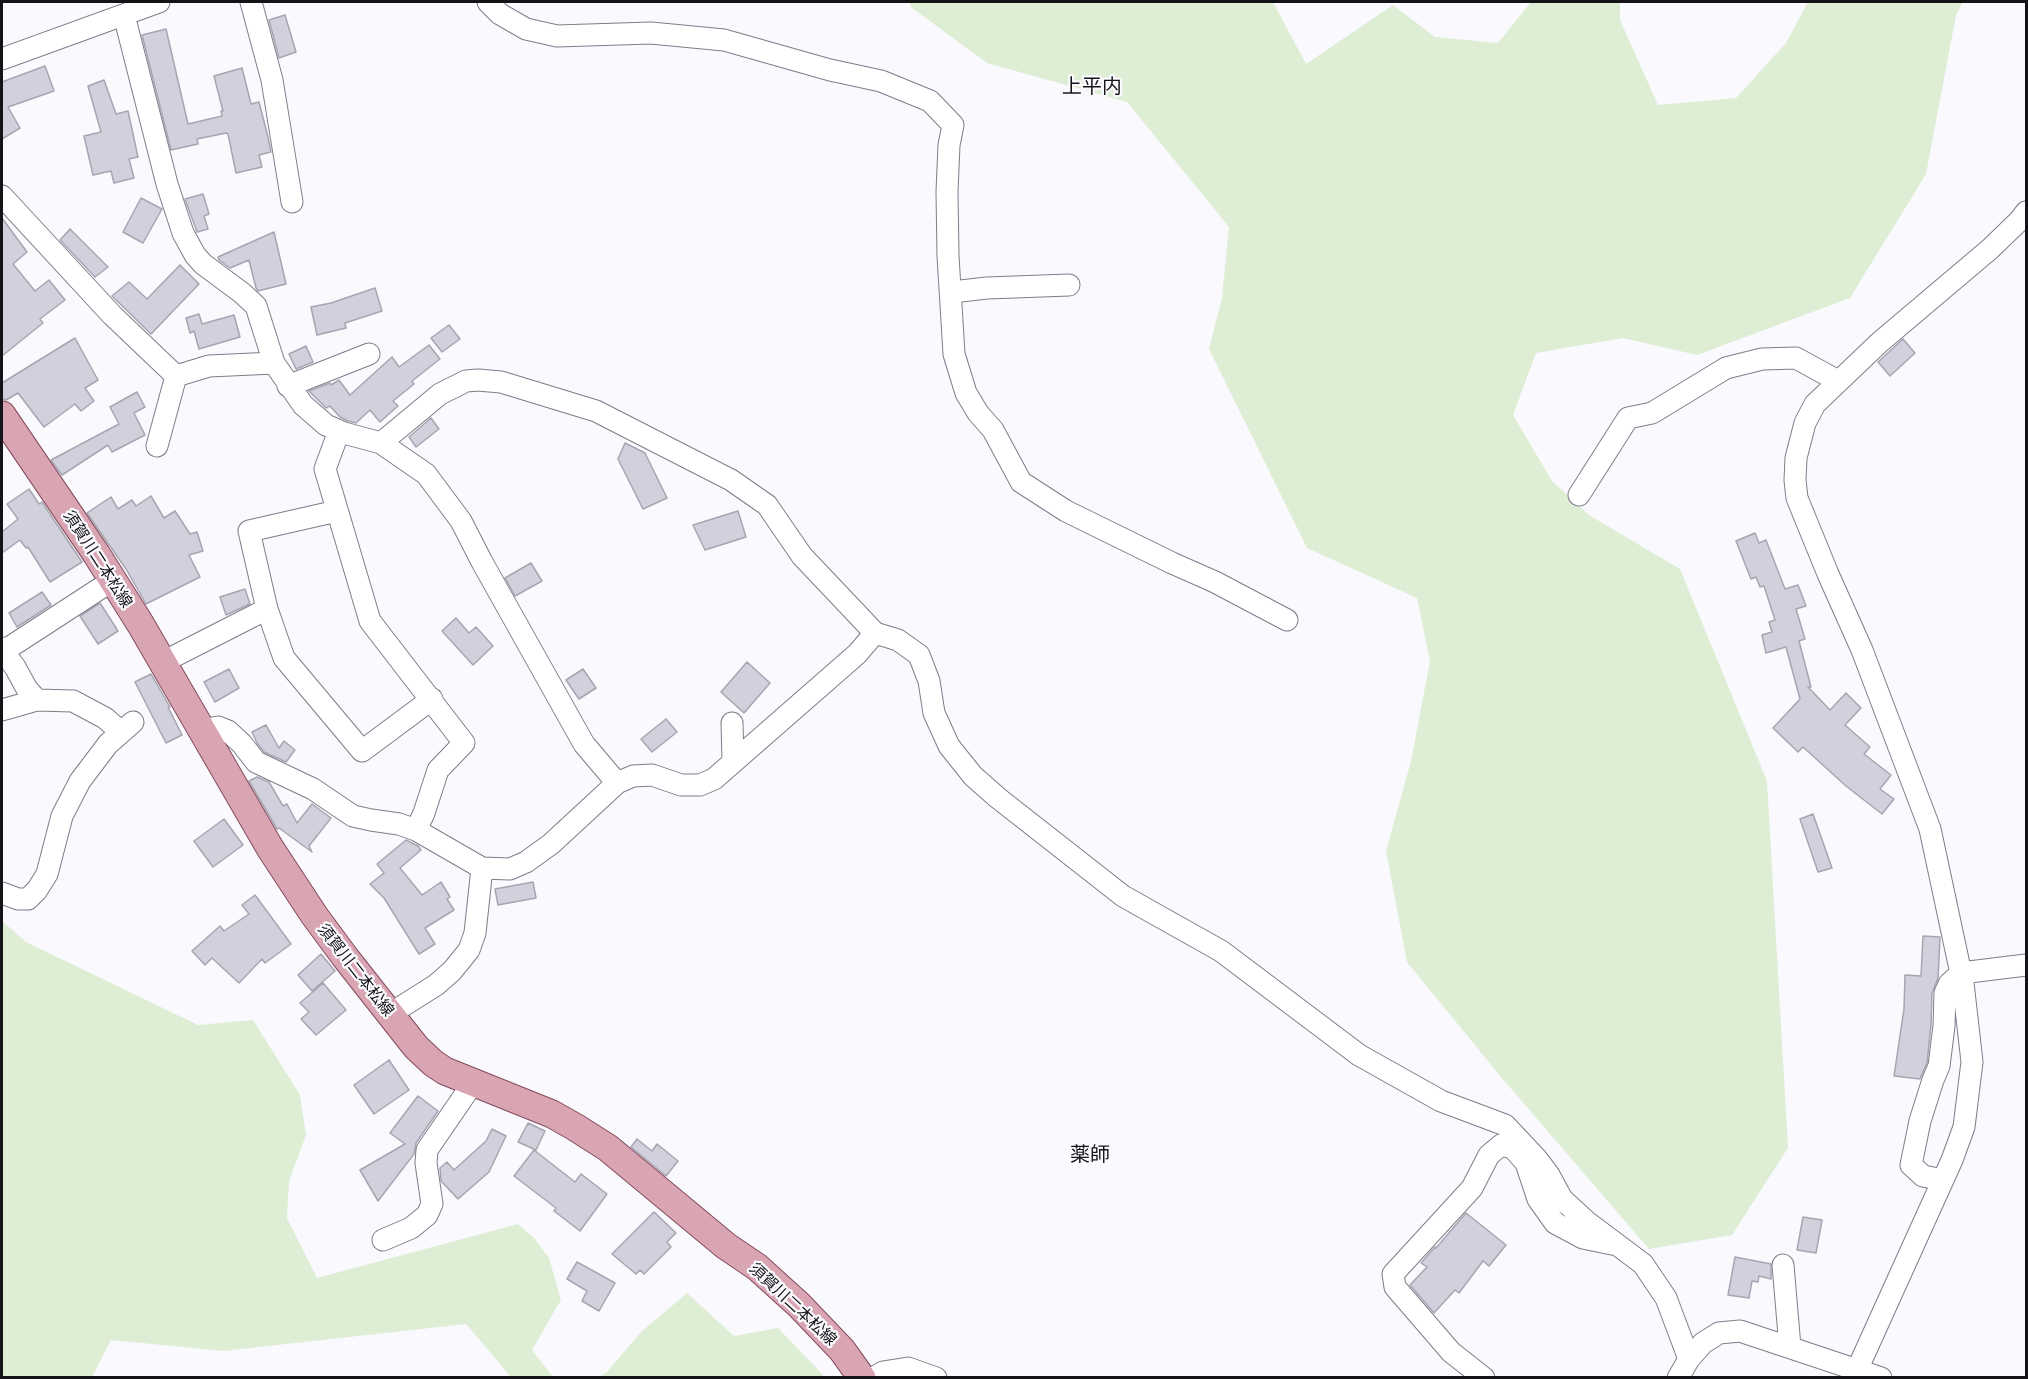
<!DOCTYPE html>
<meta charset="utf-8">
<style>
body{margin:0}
#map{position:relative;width:2028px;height:1379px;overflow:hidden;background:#faf9fe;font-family:Ubuntu,sans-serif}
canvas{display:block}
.frame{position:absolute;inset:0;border:3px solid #141418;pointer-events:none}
</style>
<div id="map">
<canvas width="2028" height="1379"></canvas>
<div class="frame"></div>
</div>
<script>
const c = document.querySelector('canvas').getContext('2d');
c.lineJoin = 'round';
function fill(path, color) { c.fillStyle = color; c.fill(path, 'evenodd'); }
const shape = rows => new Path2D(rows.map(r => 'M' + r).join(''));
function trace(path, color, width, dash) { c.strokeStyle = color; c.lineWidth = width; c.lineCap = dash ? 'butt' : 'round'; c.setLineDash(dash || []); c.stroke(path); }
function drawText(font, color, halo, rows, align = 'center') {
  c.font = font + ' Ubuntu,"Noto Sans JP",sans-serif'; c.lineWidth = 4.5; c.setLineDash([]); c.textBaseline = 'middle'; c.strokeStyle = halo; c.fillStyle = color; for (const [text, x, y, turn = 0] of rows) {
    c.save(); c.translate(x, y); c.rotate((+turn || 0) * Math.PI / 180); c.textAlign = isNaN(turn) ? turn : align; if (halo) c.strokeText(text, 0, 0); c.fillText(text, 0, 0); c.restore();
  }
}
const green = shape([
 [909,2,1273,2,1306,64,1393,5,1435,37,1498,43,1531,2,1620,2,1620,20,1658,105,1736,98,1786,43,1808,2,1963,2,1956,15,1926,174,1850,298,1697,355,1623,338,1536,353,1513,415,1552,481,1589,515,1680,569,1767,781,1788,1148,1732,1235,1649,1249,1501,1077,1407,962,1386,851,1411,761,1430,661,1417,598,1307,548,1209,349,1222,298,1229,227,1127,102,987,63,912,8],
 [2,921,26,942,198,1025,253,1020,300,1095,306,1135,289,1181,287,1218,317,1278,518,1224,535,1239,549,1258,561,1300,532,1350,553,1377,511,1377,466,1324,223,1351,111,1340,92,1377,2,1377],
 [687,1293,734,1336,778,1328,825,1377,598,1377,606,1373,641,1332]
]);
const building = shape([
 [285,15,296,52,279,58,269,20,285,15],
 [166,29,188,124,222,116,221,111,223,111,214,76,242,68,251,104,259,102,268,137,271,152,259,155,262,167,236,173,228,134,226,133,197,139,198,144,171,150,142,35,166,29],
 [45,66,54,91,8,107,20,128,2,139,2,82,45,66],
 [104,80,116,114,128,111,138,157,129,159,134,178,114,183,111,171,93,175,84,136,101,132,88,86,104,80],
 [203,194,209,214,204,216,208,229,197,232,185,199,203,194],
 [141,198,162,209,143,243,123,232,141,198],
 [2,218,27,252,13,264,35,291,49,280,65,300,40,319,43,323,2,356,2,218],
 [70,229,108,267,95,277,60,240,70,229],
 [274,232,286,284,258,291,256,288,249,260,230,268,219,260,218,257,274,232],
 [180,265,199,284,151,334,112,296,129,282,147,299,180,265],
 [375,288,382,311,345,323,346,328,317,335,311,307,331,303,375,288],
 [199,314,202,324,234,315,240,337,199,349,194,331,190,333,186,318,199,314],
 [449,325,460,339,442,352,431,338,449,325],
 [75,338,98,380,85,388,94,401,81,411,75,404,44,427,18,393,6,400,2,399,2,383,75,338],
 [1903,339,1915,353,1890,376,1878,362,1903,339],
 [429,345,440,359,412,381,414,384,393,401,398,406,380,422,370,410,356,423,348,421,340,417,330,406,326,408,309,391,330,383,331,385,339,380,350,395,392,357,399,367,429,345],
 [306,346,313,362,296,369,289,354,306,346],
 [137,392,145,407,134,413,145,435,112,452,108,445,62,475,51,460,119,424,110,407,137,392],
 [431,418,439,429,416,447,409,437,431,418],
 [625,443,645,453,667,498,643,509,618,459,625,443],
 [29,489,39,504,42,502,82,562,50,582,28,547,26,548,20,540,2,553,2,532,18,519,7,504,29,489],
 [151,496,164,518,175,511,190,534,197,532,203,551,189,555,200,577,146,604,126,569,87,513,111,497,118,509,132,500,136,506,151,496],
 [738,511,746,537,705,550,693,525,738,511],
 [1755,533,1759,543,1766,540,1785,589,1798,585,1806,606,1796,609,1805,639,1799,641,1811,687,1808,687,1830,710,1846,693,1861,708,1845,725,1870,747,1864,754,1891,775,1880,789,1894,799,1882,814,1846,786,1803,747,1798,752,1773,728,1800,699,1786,647,1766,653,1762,635,1772,632,1769,622,1775,620,1764,586,1760,587,1756,577,1751,579,1736,541,1755,533],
 [531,563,542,581,515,596,505,578,531,563],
 [245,589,250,604,226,615,220,597,245,589],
 [42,592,51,605,17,627,9,613,42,592],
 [100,603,118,631,98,644,80,616,100,603],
 [456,618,469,633,476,627,493,646,473,665,442,631,456,618],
 [747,662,770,683,744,713,721,692,747,662],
 [229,669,239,688,215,702,204,682,229,669],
 [583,669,596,688,579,699,566,680,583,669],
 [151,674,170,707,168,707,182,735,166,743,135,682,151,674],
 [666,719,677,732,652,752,641,739,666,719],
 [266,725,279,748,284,741,295,750,286,762,264,752,257,743,252,732,266,725],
 [257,777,269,782,283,806,287,804,297,823,312,804,331,818,309,846,312,852,279,828,277,829,249,781,257,777],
 [1813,814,1832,868,1818,872,1800,819,1813,814],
 [224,819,243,845,213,867,194,841,224,819],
 [406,840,418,846,421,850,400,868,422,895,441,882,450,897,447,899,454,910,425,928,435,944,419,954,384,898,370,884,384,873,377,864,406,840],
 [533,882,536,898,498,905,495,889,533,882],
 [255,895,291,944,265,963,262,959,239,983,212,958,205,965,192,951,220,926,224,931,249,914,242,905,255,895],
 [1923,936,1940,937,1938,978,1932,993,1931,1025,1927,1063,1920,1079,1894,1076,1904,1009,1905,975,1921,976,1923,936],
 [321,954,335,971,312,991,298,975,321,954],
 [323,983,346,1010,316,1035,301,1019,309,1012,300,1003,323,983],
 [389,1060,409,1090,374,1114,354,1085,389,1060],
 [418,1096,438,1111,416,1143,414,1154,378,1201,360,1170,405,1144,390,1133,418,1096],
 [528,1123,545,1131,536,1150,518,1142,528,1123],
 [492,1129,506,1136,489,1172,458,1199,441,1181,440,1168,447,1162,454,1170,486,1141,492,1129],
 [637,1139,652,1151,657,1144,678,1161,666,1176,631,1147,637,1139],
 [534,1150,575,1182,581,1174,607,1194,580,1231,554,1211,556,1208,514,1176,534,1150],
 [654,1212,676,1233,667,1242,671,1247,644,1274,640,1270,636,1274,612,1254,654,1212],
 [1466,1213,1506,1245,1489,1266,1483,1261,1459,1293,1455,1290,1434,1313,1410,1285,1427,1267,1421,1263,1435,1247,1436,1248,1466,1213],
 [1803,1217,1822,1220,1816,1253,1797,1250,1803,1217],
 [1735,1257,1771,1264,1771,1279,1759,1276,1758,1282,1752,1281,1749,1298,1728,1295,1735,1257],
 [577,1262,615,1283,599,1311,582,1301,587,1291,567,1279,577,1262]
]);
const minor = shape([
 [251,2,272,80,292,202],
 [488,2,500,14,526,29,557,36,651,33,724,40,830,70,881,81,930,101,953,125,949,145,947,192,948,256,954,354,966,393,978,413,993,430,1021,482,1066,511,1172,563,1215,582,1287,620],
 [124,15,167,184,183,233,195,255,203,264,242,293,256,306,274,363,303,405,326,425,344,433,381,443,426,474,461,521,482,562,584,744,617,783,551,844,526,862,510,869,482,868,475,933,469,950,452,971,436,985,390,1014],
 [2,59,159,2],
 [2,196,112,315,176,376,209,366,274,363],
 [952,292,987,288,1069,285],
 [288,386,369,354],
 [339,431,325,469,370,621,464,743,438,770,424,813,416,830],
 [381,443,440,394,466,381,478,380,501,382,596,411,731,480,767,505,802,556,875,633,857,654,714,779,700,785,681,785,652,775,633,776,617,783],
 [157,446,176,376],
 [1579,495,1628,418,1652,413,1726,368,1762,359,1796,358,1838,381],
 [337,511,249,531,267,609,284,658,362,751,432,699],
 [875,633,898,640,919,655,929,681,934,713,949,746,973,776,998,798,1123,896,1221,951,1359,1055,1441,1101,1505,1125,1537,1159,1549,1175,1562,1199,1587,1222,1643,1264,1666,1298,1689,1359],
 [2,649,10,647,113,580],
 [2,650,15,667,27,689,37,700],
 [163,662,267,609],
 [2,710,37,700,73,701,105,718,121,732],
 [732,723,733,762],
 [202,730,218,727,228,731,242,744,256,762,313,789,353,816,371,820,399,824,416,830,482,868],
 [2,893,18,899,28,899,37,890,47,874,62,816,80,781,108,744,133,722],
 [1943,1180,1923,1176,1911,1165,1920,1121,1933,1080,1939,1066,1944,1026,1945,993,1949,984,1961,973,2026,965],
 [383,1240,411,1228,427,1215,432,1204,426,1163,427,1150,473,1083],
 [1783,1265,1790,1347],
 [1857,1370,1952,1160,1964,1127,1972,1062,1963,983,1930,829,1862,650,1828,574,1797,498,1795,480,1796,458,1805,423,1815,404,1880,342,1990,249,2020,220,2026,212],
 [873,1378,883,1372,908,1368,936,1378],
 [1484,1378,1451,1352,1395,1287,1393,1274,1472,1188,1489,1155,1501,1145,1513,1148,1526,1163,1538,1199,1555,1223,1583,1238,1612,1244],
 [1678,1378,1689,1359,1703,1343,1719,1333,1740,1331,1881,1378]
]);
const major = shape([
 [2,415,97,555,141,625,270,848,314,915,345,957,416,1047,433,1063,445,1071,552,1114,575,1127,608,1148,726,1246,757,1267,799,1305,842,1350,862,1378]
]);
const streetNames = [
 ["須賀川二本松線",98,559,57],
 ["須賀川二本松線",356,970,52],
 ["須賀川二本松線",793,1304,43]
];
const quarterNames = [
 ["上平内",1092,86],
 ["薬師",1090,1154]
];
fill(green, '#deeed4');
fill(building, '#d1d0dd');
trace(building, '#a6a5b1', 1.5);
trace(minor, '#7e7d89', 23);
trace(major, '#844b5c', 29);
trace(minor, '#fff', 21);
trace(major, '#d9a5b3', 27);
drawText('16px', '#141418', '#faf9fe', streetNames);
drawText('20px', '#141418', '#faf9fe', quarterNames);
</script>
